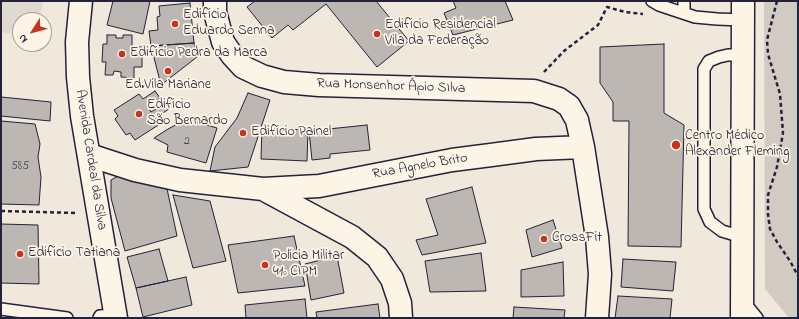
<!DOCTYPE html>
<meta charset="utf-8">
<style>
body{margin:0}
#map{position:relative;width:799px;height:319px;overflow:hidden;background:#efe8db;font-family:"Indie Flower",sans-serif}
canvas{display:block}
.frame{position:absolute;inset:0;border:2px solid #22223b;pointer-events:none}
.north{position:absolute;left:12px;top:12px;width:40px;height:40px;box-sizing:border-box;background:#fcf5e5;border:1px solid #a5a1a1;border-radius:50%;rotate:234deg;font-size:11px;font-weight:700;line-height:16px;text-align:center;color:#22223b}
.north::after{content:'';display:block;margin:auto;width:14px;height:18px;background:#c8321e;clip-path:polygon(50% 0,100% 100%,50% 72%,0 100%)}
</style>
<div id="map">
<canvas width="799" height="319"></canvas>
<div class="frame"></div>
<div class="north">N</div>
</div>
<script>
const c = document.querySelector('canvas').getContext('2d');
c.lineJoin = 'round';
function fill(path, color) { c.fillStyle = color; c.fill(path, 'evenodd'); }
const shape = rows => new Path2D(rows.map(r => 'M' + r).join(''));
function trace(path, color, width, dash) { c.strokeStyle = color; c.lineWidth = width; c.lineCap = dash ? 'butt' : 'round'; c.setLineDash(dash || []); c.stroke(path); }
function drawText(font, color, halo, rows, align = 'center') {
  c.font = font + ' "Indie Flower",sans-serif'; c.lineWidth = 3.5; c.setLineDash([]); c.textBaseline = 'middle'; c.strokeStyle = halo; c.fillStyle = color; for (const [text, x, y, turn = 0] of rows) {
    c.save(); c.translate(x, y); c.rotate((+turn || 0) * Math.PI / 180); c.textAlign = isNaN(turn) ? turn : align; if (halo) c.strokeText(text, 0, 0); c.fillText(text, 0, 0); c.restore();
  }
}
const built = shape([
 [1,1,43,1,39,20,20,20,20,35,1,32]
]);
const green = shape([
 [764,1,798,1,798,318,789,318,765,289]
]);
const building = shape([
 [113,1,150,1,143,34,107,25,113,1],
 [255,1,376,1,409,41,377,67,326,4,293,30,288,25,272,38,247,7,255,1],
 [453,1,505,1,513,20,453,35,444,13,456,8,453,1],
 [190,3,194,43,151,46,149,31,158,30,157,17,160,16,159,6,190,3],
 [107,35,116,35,116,38,123,38,123,35,132,35,132,47,142,47,142,67,134,67,134,78,121,77,121,72,114,71,113,75,105,75,106,62,102,62,103,44,107,44,107,35],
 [194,43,197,57,161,85,151,46,194,43],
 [664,44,664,113,684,125,681,247,628,246,629,121,613,121,613,102,600,83,600,47,664,44],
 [155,91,160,98,148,106,151,112,165,103,169,109,155,118,160,124,135,140,130,133,126,135,115,119,118,116,114,110,139,94,143,99,155,91],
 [248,93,270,100,248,167,210,171,215,147,237,118,248,93],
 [1,97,51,102,50,121,1,116,1,97],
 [187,119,217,128,206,163,167,152,168,145,154,138,168,129,187,119],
 [1,121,35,124,40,144,38,157,41,177,39,205,1,204,1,121],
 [367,125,370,150,330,154,330,158,312,160,309,131,367,125],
 [262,128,308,130,307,161,261,159,262,128],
 [122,174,166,184,177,236,125,251,111,198,111,180,122,174],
 [472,187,486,243,422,255,416,240,438,235,426,199,472,187],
 [173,195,210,201,226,261,193,268,173,195],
 [553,220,562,248,532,257,526,230,553,220],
 [1,224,38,225,39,284,1,283,1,224],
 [294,236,305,286,238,293,228,245,294,236],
 [159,249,168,281,136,288,127,257,159,249],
 [481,253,486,291,430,292,425,261,481,253],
 [337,256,344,293,311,300,305,264,337,256],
 [623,259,676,262,673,291,621,287,623,259],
 [563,262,564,296,521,297,521,270,563,262],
 [186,277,192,305,143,317,136,288,186,277],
 [618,296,672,299,670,318,615,318,618,296],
 [305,299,307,318,246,318,245,305,305,299],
 [378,304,380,318,317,318,316,312,378,304],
 [514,307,565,310,564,318,513,318,514,307]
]);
const path = shape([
 [777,1,767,40,768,54,780,94,783,133,777,167,768,195,768,214,770,229,777,242,790,261,798,276],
 [544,72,564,51,598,25,607,7,625,12,643,14],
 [1,211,77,213]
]);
const lane = shape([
 [652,1,659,5,695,17,717,19,743,20],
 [684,13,684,1],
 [742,237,722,231,710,222,704,209,704,69,709,61,719,57,728,55,742,55],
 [744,302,757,318],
 [1,309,67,318],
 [99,318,100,316,115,315]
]);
const street = shape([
 [215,1,215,12,223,42,232,55,243,67,262,76,284,82,319,85,534,91,559,99,569,106,577,120,583,147,597,237,600,274,597,318],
 [89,155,135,170,180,180,263,189,319,186,452,160,491,155,536,149,583,147],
 [263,189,352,237,377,257,392,279,400,303,401,318]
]);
const secondary = shape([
 [81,1,77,42,78,77,82,116,116,318]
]);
const primary = shape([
 [742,318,743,1]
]);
const markers = [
 [175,24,4,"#c8321e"],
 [377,34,4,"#c8321e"],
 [122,54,4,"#c8321e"],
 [168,71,4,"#c8321e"],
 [139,114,4,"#c8321e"],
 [243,133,4,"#c8321e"],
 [676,145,5,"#c8321e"],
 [544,239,4,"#c8321e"],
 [20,254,4,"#c8321e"],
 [265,265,4,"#c8321e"]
];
const numberNames = [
 ["2",187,142],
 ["585",20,167]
];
const poiNames = [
 ["Edifício",183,16],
 ["Eduardo Senna",183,32],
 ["Edifício Residencial",385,26],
 ["Vila da Federação",385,42],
 ["Edifício Pedra da Marca",130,54],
 ["Ed.Vila Mariane",168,86,"center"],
 ["Edifício",147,106],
 ["São Bernardo",147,122],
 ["Edifício Painel",251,133],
 ["Centro Médico",685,137],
 ["Alexander Fleming",685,153],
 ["CrossFit",552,239],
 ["Edifício Tatiana",28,254],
 ["Polícia Militar",273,257],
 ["41º CIPM",273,273]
];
const streetNames = [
 ["Rua Monsenhor Ápio SIlva",391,87,2],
 ["Avenida Cardeal da Silva",90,160,81],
 ["Rua Agnelo Brito",420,167,-10]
];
fill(built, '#e0d9cf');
fill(green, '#d1cbc3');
fill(building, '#bcb7b3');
trace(building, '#22223b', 1);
trace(lane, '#22223b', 14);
trace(street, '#22223b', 25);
trace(secondary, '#22223b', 25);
trace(primary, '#22223b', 25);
trace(path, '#22223b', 2.5, [4, 3]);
trace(lane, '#fcf5e5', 11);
trace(street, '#fcf5e5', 22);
trace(secondary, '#fcf5e5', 22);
trace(primary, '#fcf5e5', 22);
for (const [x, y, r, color] of markers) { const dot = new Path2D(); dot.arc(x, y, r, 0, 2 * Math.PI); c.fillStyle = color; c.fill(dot); trace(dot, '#fcf5e5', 1.5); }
drawText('12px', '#484759', null, numberNames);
drawText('14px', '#22223b', '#fcf5e5', poiNames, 'left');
drawText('14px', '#22223b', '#fcf5e5', streetNames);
</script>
